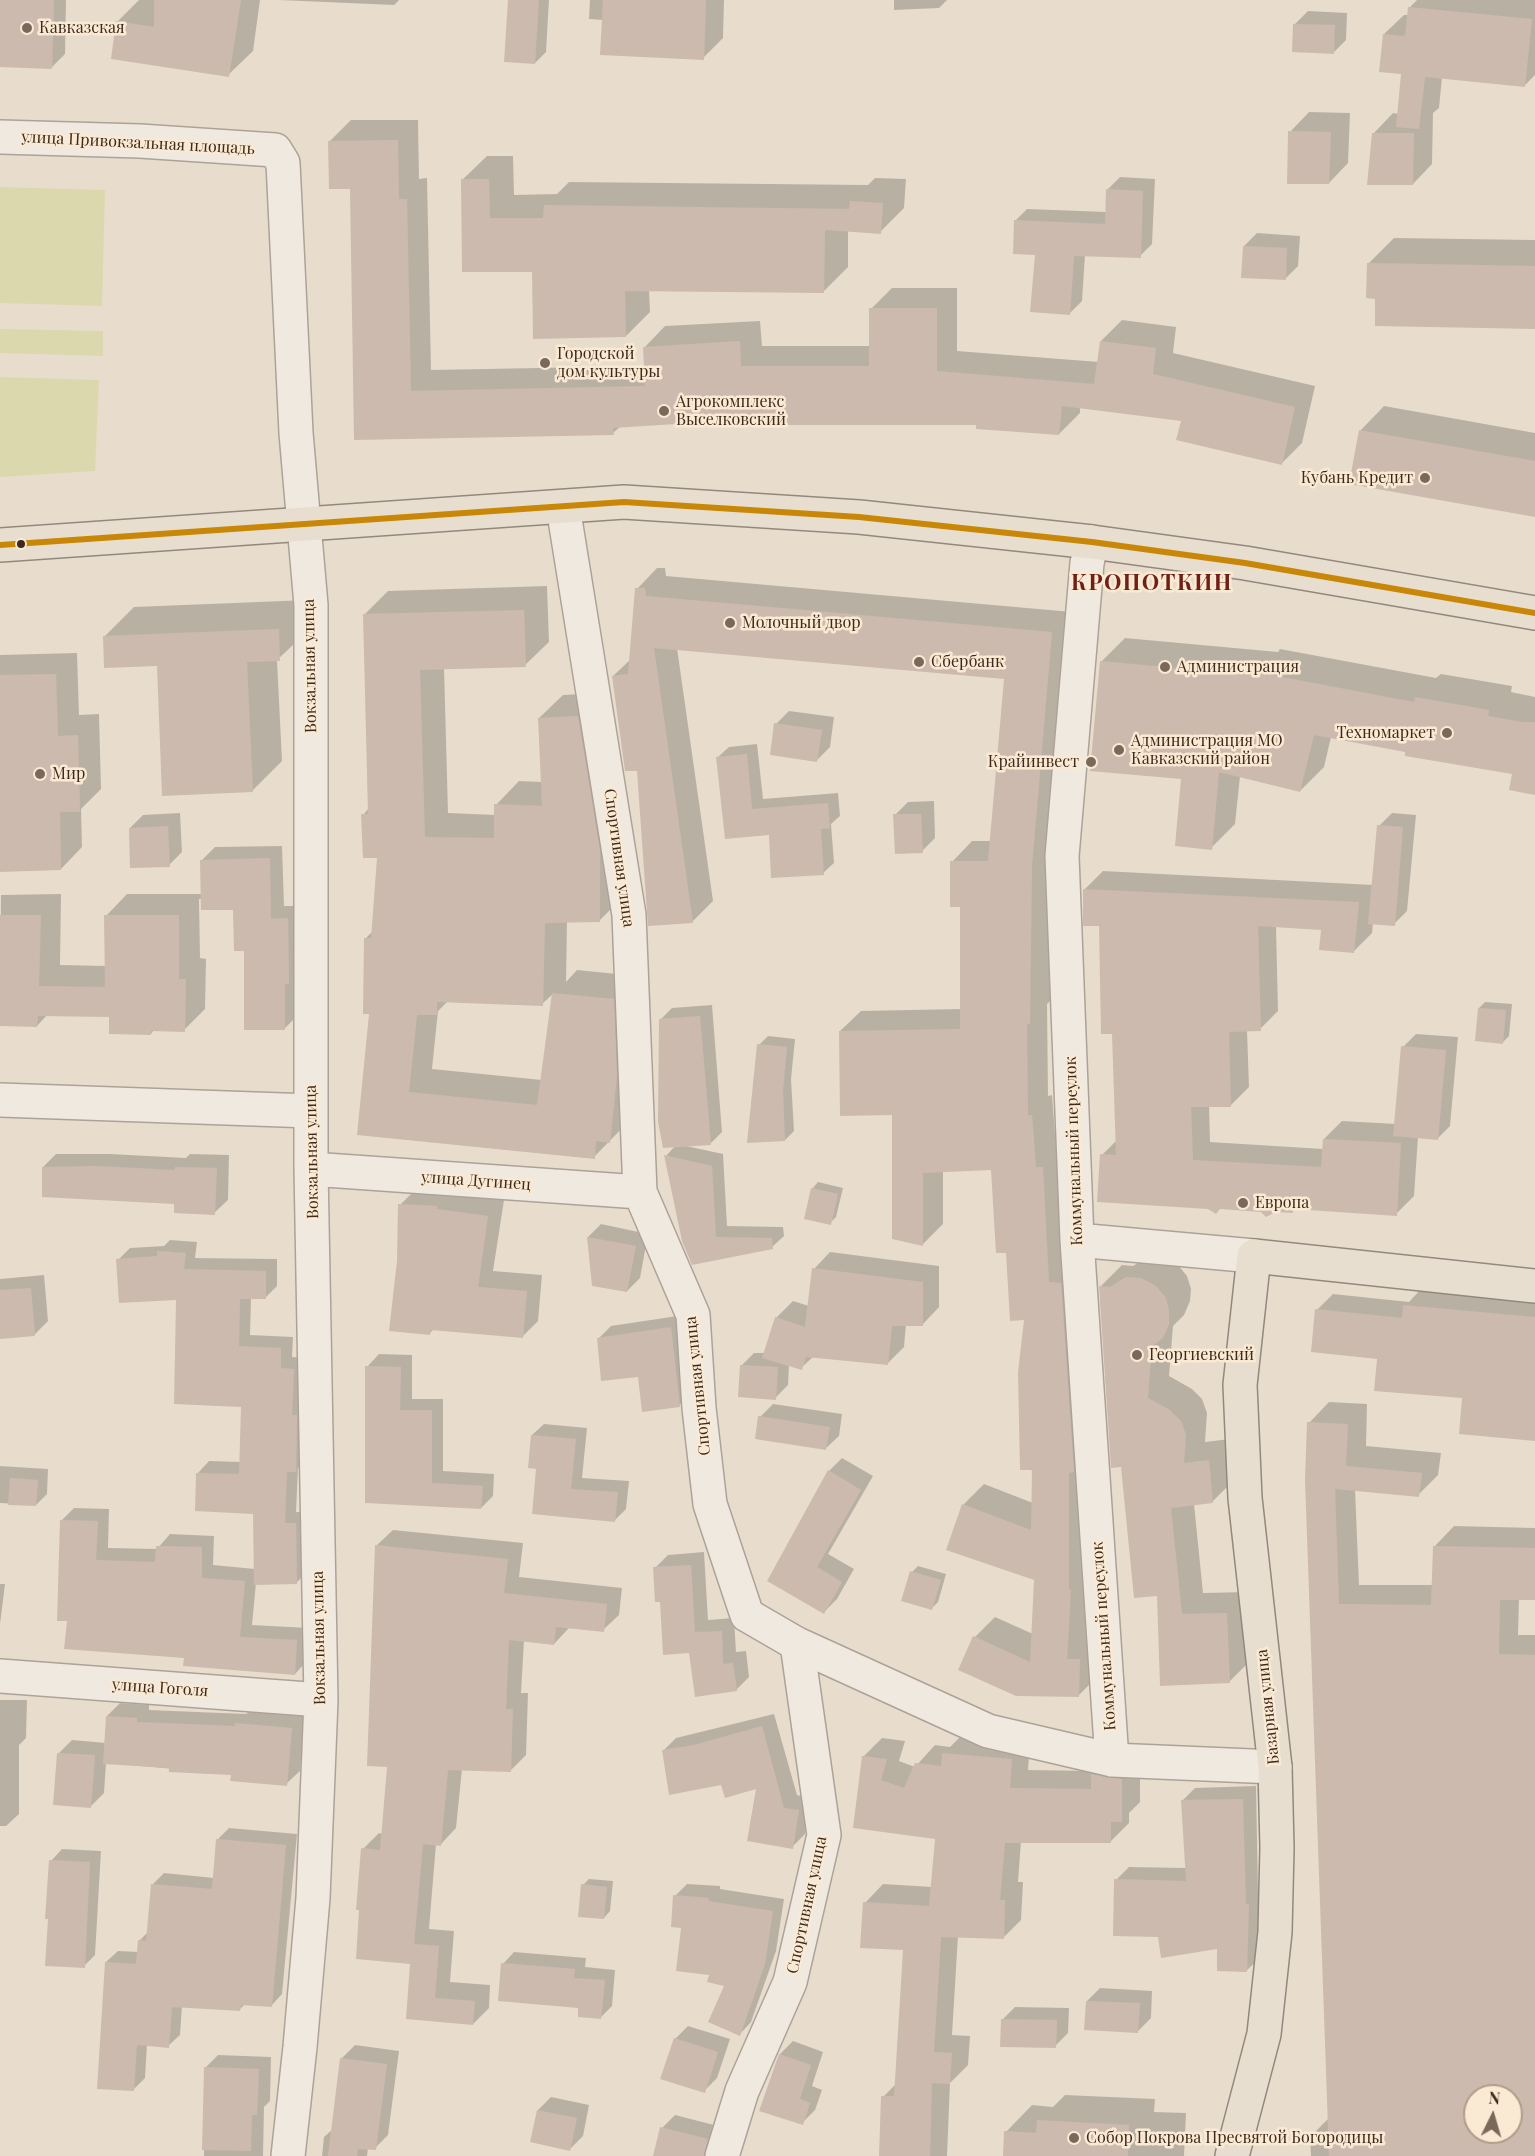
<!DOCTYPE html>
<meta charset="utf-8">
<style>
body{margin:0}
#map{position:relative;width:1535px;height:2156px;overflow:hidden;background:#e8ddcd;font-family:"Playfair Display",serif}
canvas{display:block}
.north{position:absolute;left:1463px;top:2084px;width:60px;height:60px;box-sizing:border-box;background:#faead3;border:2px solid #af9d8a;border-radius:50%;rotate:5deg;font-size:16px;font-weight:700;line-height:24px;text-align:center;color:#3e291d}
.north::after{content:'';display:block;margin:auto;width:21px;height:27px;background:#7a685b;clip-path:polygon(50% 0,100% 100%,50% 72%,0 100%)}
</style>
<div id="map">
<canvas width="1535" height="2156"></canvas>
<div class="north">N</div>
</div>
<script>
const c = document.querySelector('canvas').getContext('2d');
c.lineJoin = 'round';
function fill(path, color) { c.fillStyle = color; c.fill(path, 'evenodd'); }
const shape = rows => new Path2D(rows.map(r => 'M' + r).join(''));
function trace(path, color, width, dash) { c.strokeStyle = color; c.lineWidth = width; c.lineCap = dash ? 'butt' : 'round'; c.setLineDash(dash || []); c.stroke(path); }
function drawText(font, color, halo, rows, align = 'center') {
  c.font = font + ' "Playfair Display",serif'; c.lineWidth = 5; c.setLineDash([]); c.textBaseline = 'middle'; c.strokeStyle = halo; c.fillStyle = color; for (const [text, x, y, turn = 0] of rows) {
    c.save(); c.translate(x, y); c.rotate((+turn || 0) * Math.PI / 180); c.textAlign = isNaN(turn) ? turn : align; if (halo) c.strokeText(text, 0, 0); c.fillText(text, 0, 0); c.restore();
  }
}
const green = shape([
 [0,187,105,190,102,306,0,303],
 [0,329,103,331,103,356,0,353],
 [0,377,99,380,95,471,0,477]
]);
const shadow = shape([
 [0,0,66,0,65,54,52,67,0,65],
 [139,0,260,0,253,51,228,75,117,22],
 [279,0,399,0,394,5],
 [509,0,549,0,546,52,535,63],
 [590,0,724,0,723,38,703,58,604,20,589,19],
 [894,0,947,0,939,8,894,10],
 [1417,0,1535,0,1535,75,1524,86,1442,77,1439,108,1433,113,1432,164,1413,184,1374,133,1393,113,1399,114,1403,73,1384,34,1404,15,1409,15,1410,7],
 [1308,11,1347,13,1346,40,1333,53,1295,24],
 [1309,112,1350,113,1348,163,1329,183,1290,132],
 [351,120,418,120,419,179,427,178,431,370,646,366,644,348,665,326,760,321,762,346,871,346,871,309,892,288,957,288,957,351,1099,362,1101,341,1122,320,1176,327,1173,353,1315,386,1302,443,1281,464,1183,419,1080,407,1080,413,1059,434,978,424,756,417,621,426,613,433,356,438,351,188,330,141],
 [487,156,513,156,514,195,557,194,569,182,868,185,875,178,906,179,904,208,880,232,848,230,848,267,823,292,649,290,650,312,626,336,533,270,464,271,462,180],
 [1120,177,1155,179,1152,244,1140,256,1085,255,1082,301,1070,313,1015,221,1027,209,1107,212,1108,189],
 [1257,233,1300,236,1298,266,1285,279,1244,246],
 [1394,238,1535,240,1535,327,1377,297,1368,264],
 [1384,406,1535,433,1535,515,1360,431],
 [657,568,665,568,666,576,1072,612,1052,844,1050,1001,1047,1004,1048,1096,1052,1095,1056,1148,1063,1147,1091,1570,1087,1639,1100,1639,1099,1675,1078,1696,975,1637,995,1617,1033,1634,1035,1579,948,1549,964,1504,984,1484,1033,1503,1026,1318,1008,1251,993,1168,943,1171,943,1224,923,1244,893,1113,840,1031,861,1011,962,1009,962,905,952,862,972,841,991,841,1006,678,677,648,713,901,692,922,639,770,613,676,631,659,637,589],
 [547,586,549,642,525,665,444,667,448,813,496,815,496,805,519,781,542,782,539,718,563,695,601,693,623,897,599,921,567,921,566,982,577,970,637,976,633,1117,594,1157,358,1133,371,1013,365,939,373,931,379,856,363,815,369,808,365,614,388,591],
 [554,993,542,1080,432,1069,438,1011,448,1001,542,1004],
 [308,600,309,630,277,660,282,761,252,791,158,664,104,637,134,607],
 [1125,638,1278,652,1280,649,1436,678,1441,674,1512,686,1511,692,1535,697,1535,794,1514,773,1331,737,1324,767,1300,791,1240,776,1235,824,1211,848,1183,778,1101,662],
 [77,653,79,715,99,714,101,789,81,809,82,847,61,869,0,870,0,655],
 [789,711,834,717,830,747,817,760,776,724],
 [757,744,763,799,838,793,840,816,831,824,834,863,823,873,770,834,726,837,718,757,729,747],
 [934,801,935,838,922,851,895,815,908,802],
 [180,813,182,852,169,865,130,828,143,815],
 [1392,813,1416,815,1407,911,1394,924,1373,922,1372,933,1354,951,1322,929,1276,926,1278,1011,1260,1029,1247,1030,1249,1087,1231,1105,1209,1105,1210,1142,1323,1149,1324,1139,1342,1121,1396,1124,1403,1047,1416,1034,1458,1037,1450,1126,1437,1139,1418,1137,1414,1196,1396,1214,1296,1208,1292,1212,1262,1210,1102,1155,1117,1140,1114,1033,1100,925,1085,889,1103,871,1373,885,1379,826],
 [282,846,284,906,300,906,298,1015,285,1028,246,949,235,908,202,899,199,899,200,958,206,959,205,1009,184,1030,154,1030,151,1034,111,1016,48,1014,37,1026,0,1025,1,895,61,894,60,965,106,966,106,916,127,894,202,894,202,860,215,847],
 [1485,1002,1512,1004,1509,1036,1503,1042,1479,1008],
 [712,1005,722,1132,710,1144,686,1146,723,1154,727,1226,783,1227,784,1236,772,1247,693,1263,666,1156,676,1145,660,1020,672,1008],
 [768,1036,795,1039,791,1079,794,1131,785,1140,759,1045],
 [56,1154,110,1154,186,1158,190,1154,229,1155,228,1200,214,1213,43,1167],
 [818,1182,843,1188,836,1217,830,1223,812,1189],
 [416,1189,504,1200,493,1271,542,1275,538,1321,522,1337,434,1329,429,1334,399,1261,400,1205],
 [601,1224,648,1234,640,1278,627,1291,593,1284,588,1237],
 [170,1240,197,1242,195,1258,277,1259,277,1286,265,1298,251,1298,250,1335,293,1337,292,1357,305,1358,307,1459,298,1468,296,1512,307,1512,308,1571,296,1583,256,1583,252,1625,309,1628,307,1661,295,1674,185,1657,69,1620,61,1521,74,1508,109,1509,108,1548,157,1549,170,1534,214,1536,213,1565,255,1569,255,1512,198,1473,209,1461,241,1462,243,1405,177,1299,118,1260,130,1248,164,1246],
 [830,1252,939,1266,939,1307,923,1324,906,1324,904,1347,887,1364,814,1356,801,1368,789,1365,788,1385,775,1398,741,1366,754,1353,765,1353,776,1318,793,1301,809,1306,814,1269],
 [1149,1256,1178,1265,1187,1276,1191,1289,1190,1301,1184,1315,1173,1326,1169,1376,1192,1389,1202,1399,1207,1413,1205,1442,1230,1439,1234,1480,1212,1502,1194,1504,1203,1593,1248,1592,1251,1660,1229,1682,1158,1595,1100,1287,1122,1265,1133,1266],
 [44,1275,48,1321,35,1334,0,1337,0,1279],
 [1420,1290,1535,1300,1535,1439,1464,1397,1379,1357,1317,1310,1333,1294,1409,1302],
 [684,1315,693,1392,679,1405,639,1375,598,1339,611,1326],
 [379,1354,412,1355,412,1399,443,1399,443,1471,494,1474,493,1496,481,1508,367,1501,367,1367],
 [1329,1402,1367,1404,1366,1446,1441,1453,1438,1475,1418,1495,1355,1489,1359,1585,1433,1585,1434,1547,1454,1526,1535,1528,1535,1599,1519,1598,1518,1635,1535,1635,1535,2156,1311,2156,1310,2137,1330,2117,1309,1423],
 [1475,2096,1511,2096,1511,2132,1475,2132],
 [773,1404,842,1414,839,1436,825,1449,760,1417],
 [544,1424,587,1428,582,1478,629,1481,626,1509,614,1521,538,1468,532,1435],
 [842,1458,873,1476,828,1554,854,1569,837,1599,824,1612,769,1581,829,1471],
 [0,1466,48,1469,47,1494,36,1505,0,1503],
 [393,1530,523,1543,519,1577,622,1588,619,1615,603,1630,569,1628,554,1644,524,1640,521,1693,528,1693,526,1755,510,1771,462,1769,456,1828,441,1844,436,1844,429,1929,454,1931,450,1982,490,1985,489,2008,473,2024,407,2018,411,1962,363,1849,379,1833,383,1834,389,1766,377,1545],
 [704,1552,708,1620,734,1618,736,1652,746,1651,749,1677,736,1690,691,1652,661,1600,655,1568,668,1555],
 [918,1566,946,1574,938,1602,932,1608,912,1572],
 [0,1584,5,1584,0,1624],
 [0,1700,27,1700,26,1738,19,1745,19,1814,6,1826,0,1826],
 [120,1703,149,1705,149,1710,246,1714,250,1711,304,1715,300,1771,286,1784,232,1774,106,1763,104,1793,91,1806,59,1753,72,1740,106,1743,107,1716],
 [774,1714,797,1795,811,1798,805,1834,792,1847,758,1787,722,1784,663,1751,676,1738],
 [962,1735,1030,1741,1028,1770,1097,1771,1140,1761,1140,1802,1129,1813,1129,1823,1110,1842,1021,1841,1018,1882,1023,1882,1021,1920,1003,1938,958,1936,952,2035,970,2036,968,2065,950,2083,947,2156,881,2156,883,2097,897,2083,905,1949,865,1903,883,1884,932,1887,936,1838,854,1827,863,1757,882,1738,905,1741,899,1761,915,1767,935,1745,950,1747],
 [1256,1786,1258,1892,1261,1892,1260,1958,1246,1971,1219,1947,1159,1935,1116,1880,1129,1867,1186,1868,1182,1801,1195,1788],
 [229,1828,297,1834,282,1994,271,2006,245,2004,240,2009,182,2006,180,2035,168,2046,147,2044,145,2078,133,2090,106,1962,118,1951,139,1952,139,1941,148,1932,152,1885,164,1873,214,1878,217,1840],
 [62,1849,101,1851,95,1955,84,1966,51,1861],
 [589,1879,613,1881,610,1911,604,1918,583,1885],
 [687,1884,720,1886,720,1889,784,1899,776,1951,751,2022,740,2034,726,1985,711,1974,683,1926,675,1896],
 [514,1952,586,1958,585,1967,615,1970,612,2006,601,2017,580,2007,503,1964],
 [1100,1988,1152,1991,1151,2018,1138,2031,1087,2001],
 [1015,2007,1069,2008,1068,2033,1055,2046,1002,2020],
 [688,2026,730,2039,717,2078,704,2091,675,2039],
 [793,2041,823,2052,812,2086,822,2090,815,2110,802,2123,780,2054],
 [355,2045,399,2051,388,2135,375,2148,368,2148,367,2156,322,2156,324,2137,333,2129,342,2058],
 [218,2055,271,2057,270,2101,264,2107,263,2156,204,2156,205,2068],
 [1065,2095,1155,2099,1154,2112,1186,2113,1184,2156,1005,2156,1006,2132,1032,2105,1053,2107],
 [551,2097,589,2105,583,2136,570,2149,538,2110],
 [675,2115,714,2125,706,2156,654,2156,662,2128]
]);
const building = shape([
 [0,0,54,0,52,69,0,67],
 [154,0,241,0,229,77,111,59,116,21,154,27],
 [508,0,539,0,535,64,504,62],
 [603,0,706,0,704,60,600,55],
 [1408,7,1532,19,1525,87,1425,77,1419,129,1396,127,1401,74,1379,72,1383,34,1405,36],
 [1293,24,1335,25,1334,54,1292,52],
 [1288,131,1331,132,1329,184,1287,184],
 [1372,133,1414,133,1413,185,1367,185],
 [398,140,399,199,407,199,411,391,645,386,643,347,740,341,741,366,869,366,869,308,937,308,937,371,1094,384,1100,341,1156,348,1153,374,1295,407,1282,465,1176,440,1181,421,1062,406,1059,435,976,429,976,425,755,425,755,419,613,428,614,435,354,440,350,189,329,189,328,141],
 [461,179,489,179,490,218,543,218,544,205,849,209,850,201,883,203,881,234,825,230,824,293,625,291,626,337,533,339,532,272,462,272],
 [1106,189,1143,191,1141,258,1074,256,1070,315,1030,312,1035,255,1013,254,1014,220,1105,224],
 [1243,246,1287,248,1286,280,1241,278],
 [1367,263,1535,266,1535,329,1375,326,1375,299,1366,298],
 [1359,430,1535,461,1535,517,1349,484],
 [635,588,645,588,646,596,1052,632,1032,866,1030,1024,1027,1024,1028,1115,1032,1115,1036,1167,1043,1167,1049,1282,1061,1283,1074,1472,1069,1473,1069,1590,1071,1590,1067,1659,1080,1659,1079,1697,1016,1696,958,1670,973,1636,1030,1662,1034,1580,946,1550,962,1504,1031,1530,1032,1470,1020,1470,1018,1372,1024,1320,1010,1321,1006,1253,996,1253,991,1170,923,1173,923,1246,892,1239,892,1115,840,1116,839,1031,960,1029,960,907,950,907,950,861,988,861,1004,679,654,648,693,923,648,926,637,771,625,771,612,676,628,674],
 [524,610,526,667,420,670,425,837,494,838,494,804,542,806,538,718,578,716,600,850,600,922,545,923,543,1006,437,1002,437,1015,417,1015,409,1092,537,1105,552,993,614,999,617,1075,610,1143,596,1141,595,1159,357,1135,369,1014,363,1014,364,938,371,938,377,858,363,858,361,814,368,814,363,614],
 [279,629,280,661,247,662,253,792,162,796,157,666,104,668,103,636],
 [1100,661,1255,675,1255,672,1414,702,1415,697,1489,710,1488,716,1522,722,1535,722,1535,795,1509,790,1512,774,1405,756,1405,752,1314,735,1300,792,1219,772,1212,850,1175,846,1181,779,1090,771],
 [56,674,58,736,78,735,80,812,60,812,61,870,0,872,0,675],
 [774,723,822,730,817,762,770,755],
 [747,754,752,809,828,803,830,828,821,829,824,875,771,878,769,835,725,839,716,757],
 [893,814,921,814,923,853,895,854],
 [1377,825,1403,827,1395,926,1368,924],
 [168,826,170,867,130,868,129,828],
 [270,858,271,919,288,918,289,984,285,984,285,1030,244,1030,244,951,234,951,233,910,201,910,200,860],
 [1083,889,1359,902,1354,953,1319,950,1321,930,1258,926,1261,1031,1229,1032,1231,1107,1191,1107,1193,1160,1321,1167,1323,1139,1401,1143,1397,1216,1293,1209,1293,1213,1276,1212,1266,1217,1261,1212,1220,1209,1216,1214,1208,1209,1097,1202,1100,1154,1116,1155,1112,1034,1101,1034,1099,926,1083,926],
 [0,915,41,915,39,986,105,987,104,915,179,915,179,979,186,979,185,1032,151,1031,151,1035,109,1034,109,1017,38,1016,37,1027,0,1026],
 [1478,1008,1506,1010,1503,1044,1475,1041],
 [700,1016,711,1145,663,1148,658,1122,659,1019],
 [757,1044,787,1047,783,1090,785,1141,747,1143],
 [1401,1046,1446,1050,1438,1140,1393,1136],
 [664,1155,712,1166,716,1237,772,1238,773,1249,692,1265,682,1241],
 [96,1166,175,1170,175,1167,217,1168,215,1215,174,1213,174,1204,42,1197,42,1167],
 [811,1188,838,1194,831,1225,804,1219],
 [398,1204,437,1206,437,1209,488,1216,478,1287,527,1291,523,1338,431,1330,430,1335,389,1331,397,1261],
 [587,1237,636,1246,627,1292,592,1286],
 [157,1251,186,1253,184,1269,266,1271,266,1299,240,1299,239,1346,281,1348,281,1368,294,1369,292,1415,297,1415,296,1472,287,1472,285,1523,296,1523,297,1584,254,1585,253,1514,195,1511,196,1473,239,1474,241,1407,174,1404,176,1300,119,1303,116,1259,157,1256],
 [812,1268,923,1282,923,1326,892,1326,888,1365,806,1357,802,1370,762,1358,775,1317,805,1327],
 [1126,1277,1141,1278,1156,1286,1166,1298,1169,1311,1169,1324,1163,1338,1152,1346,1148,1398,1170,1410,1181,1421,1186,1435,1184,1463,1209,1460,1213,1503,1171,1508,1182,1614,1227,1613,1230,1683,1160,1686,1157,1596,1134,1598,1121,1467,1111,1468,1099,1286,1110,1287],
 [31,1288,35,1336,0,1339,0,1290],
 [1403,1305,1535,1317,1535,1441,1459,1434,1462,1398,1374,1391,1377,1359,1311,1352,1315,1309,1402,1318],
 [671,1327,680,1407,642,1412,638,1377,601,1381,597,1338],
 [740,1365,778,1367,776,1400,738,1397],
 [365,1366,401,1367,400,1410,432,1410,432,1483,483,1486,481,1509,365,1503],
 [758,1416,830,1427,826,1450,755,1439],
 [1307,1422,1348,1424,1346,1466,1422,1473,1419,1497,1335,1489,1339,1604,1431,1605,1433,1546,1535,1548,1535,1600,1500,1600,1499,1654,1535,1655,1535,2156,1329,2156,1305,1480],
 [1475,2096,1511,2096,1511,2132,1475,2132],
 [531,1435,576,1439,571,1489,618,1492,615,1522,532,1514,536,1469,528,1468],
 [828,1470,861,1490,817,1567,842,1582,824,1614,767,1581],
 [10,1478,38,1480,36,1506,8,1505],
 [60,1520,98,1521,96,1560,155,1562,156,1546,202,1547,202,1578,245,1581,240,1637,297,1640,295,1675,183,1666,184,1658,64,1649,67,1621,57,1621],
 [375,1545,508,1559,504,1593,607,1604,604,1632,556,1627,554,1645,509,1640,506,1709,513,1709,511,1772,448,1770,441,1846,423,1844,414,1944,439,1946,435,1998,475,2001,473,2025,406,2019,410,1964,356,1959,359,1910,356,1910,361,1848,380,1850,387,1767,367,1766],
 [691,1565,695,1632,722,1631,723,1664,733,1663,737,1691,695,1697,689,1653,663,1655,660,1602,655,1602,653,1567],
 [910,1571,941,1580,932,1610,901,1601],
 [106,1716,137,1718,137,1722,235,1726,235,1723,292,1728,287,1786,230,1781,231,1775,169,1772,169,1768,103,1764],
 [762,1726,784,1808,799,1810,793,1849,747,1841,756,1789,725,1798,721,1785,669,1795,662,1750,694,1745],
 [57,1753,95,1755,91,1808,53,1805],
 [942,1753,1012,1759,1010,1788,1091,1789,1091,1774,1122,1779,1122,1822,1111,1822,1111,1843,1005,1843,1000,1900,1005,1900,1004,1939,941,1937,934,2052,952,2053,950,2084,932,2083,930,2156,879,2156,881,2096,894,2096,903,1950,860,1948,863,1902,929,1906,935,1839,853,1828,862,1756,887,1759,881,1780,904,1788,915,1763,941,1766],
 [1243,1799,1246,1904,1249,1904,1247,1972,1217,1971,1217,1949,1161,1958,1158,1937,1113,1936,1114,1879,1186,1881,1181,1800],
 [216,1839,286,1845,272,2007,241,2005,240,2011,172,2007,169,2048,137,2045,134,2091,97,2089,105,1962,136,1964,138,1940,146,1941,151,1884,212,1889],
 [49,1860,90,1862,85,1968,45,1966,48,1919,45,1919],
 [581,1884,607,1887,604,1919,578,1917],
 [673,1895,709,1898,708,1901,773,1911,765,1964,740,2036,708,2022,724,1986,707,1982,709,1975,676,1971,681,1928,671,1927],
 [501,1963,575,1969,574,1978,605,1980,601,2019,578,2017,578,2008,498,2001],
 [1086,2001,1140,2003,1138,2033,1084,2030],
 [1001,2019,1057,2020,1056,2048,1000,2047],
 [674,2038,718,2052,705,2093,660,2079],
 [779,2054,811,2065,800,2099,810,2103,803,2125,759,2111],
 [340,2058,387,2064,376,2150,358,2149,357,2156,328,2156],
 [204,2067,259,2069,257,2115,252,2115,251,2151,202,2150],
 [537,2110,577,2118,570,2151,530,2142],
 [1037,2120,1129,2125,1128,2156,1003,2156,1004,2131,1036,2133],
 [660,2127,708,2139,704,2156,653,2156]
]);
const minor = shape([
 [0,137,140,141,275,150,283,163,296,433,311,605,311,1169,321,1700,313,1898,300,2047,288,2156],
 [563,507,629,915,640,1192,693,1315,699,1408,710,1504,747,1615,797,1644,988,1731,1112,1760,1275,1767],
 [1092,542,1087,563,1062,856,1077,1240,1112,1760],
 [0,1100,311,1111],
 [311,1169,640,1192],
 [1077,1240,1254,1256],
 [0,1676,321,1700],
 [722,2156,742,2091,790,1982,824,1835,797,1644]
]);
const major = shape([
 [0,545,624,502,859,517,1092,542,1245,563,1535,613],
 [1232,2156,1264,2034,1275,1932,1277,1848,1275,1767,1245,1498,1240,1385,1254,1256,1535,1286]
]);
const bus1 = shape([
 [0,545,624,502,859,517,1092,542,1245,563,1535,613]
]);
const markers = [
 [27,28,6,"#7a685b"],
 [545,363,6,"#7a685b"],
 [664,411,6,"#7a685b"],
 [1425,478,6,"#7a685b"],
 [21,544,5,"#3e291d"],
 [730,623,6,"#7a685b"],
 [919,662,6,"#7a685b"],
 [1165,667,6,"#7a685b"],
 [1447,733,6,"#7a685b"],
 [1119,750,6,"#7a685b"],
 [1091,762,6,"#7a685b"],
 [40,774,6,"#7a685b"],
 [1243,1203,6,"#7a685b"],
 [1137,1355,6,"#7a685b"],
 [1074,2138,6,"#7a685b"]
];
const poiNames = [
 ["Кавказская",39,28],
 ["Городской",557,354],
 ["дом культуры",557,372],
 ["Агрокомплекс",676,402],
 ["Выселковский",676,420],
 ["Кубань Кредит",1413,478,"right"],
 ["Молочный двор",742,623],
 ["Сбербанк",931,662],
 ["Администрация",1177,667],
 ["Техномаркет",1435,733,"right"],
 ["Администрация МО",1131,741],
 ["Кавказский район",1131,759],
 ["Крайинвест",1079,762,"right"],
 ["Мир",52,774],
 ["Европа",1255,1203],
 ["Георгиевский",1149,1355],
 ["Собор Покрова Пресвятой Богородицы",1086,2138]
];
const streetNames = [
 ["улица Привокзальная площадь",138,143,3],
 ["Вокзальная улица",310,666,-91],
 ["Спортивная улица",619,858,82],
 ["Коммунальный переулок",1074,1151,-92],
 ["Вокзальная улица",312,1152,-91],
 ["улица Дугинец",476,1181,4],
 ["Спортивная улица",698,1386,-96],
 ["Коммунальный переулок",1104,1636,-94],
 ["Вокзальная улица",319,1638,-91],
 ["улица Гоголя",160,1688,4],
 ["Базарная улица",1268,1707,-96],
 ["Спортивная улица",807,1905,-78]
];
const districtNames = [
 ["КРОПОТКИН",1152,583]
];
fill(green, '#dcd8ae');
fill(shadow, '#0003');
fill(building, '#ccbaae');
trace(minor, '#ada297', 36);
trace(major, '#93887d', 36);
trace(minor, '#f0e9e0', 33);
trace(major, '#e8ded0', 33);
trace(bus1, '#c98707', 6);
for (const [x, y, r, color] of markers) { const dot = new Path2D(); dot.arc(x, y, r, 0, 2 * Math.PI); c.fillStyle = color; c.fill(dot); trace(dot, '#faead3', 2); }
drawText('16px', '#3e291d', '#faead3', poiNames, 'left');
drawText('16px', '#3e291d', '#faead3', streetNames);
c.letterSpacing = '1.5px';
drawText('bold 22px', '#701f17', '#faead3', districtNames);
c.letterSpacing = '0px';
</script>
